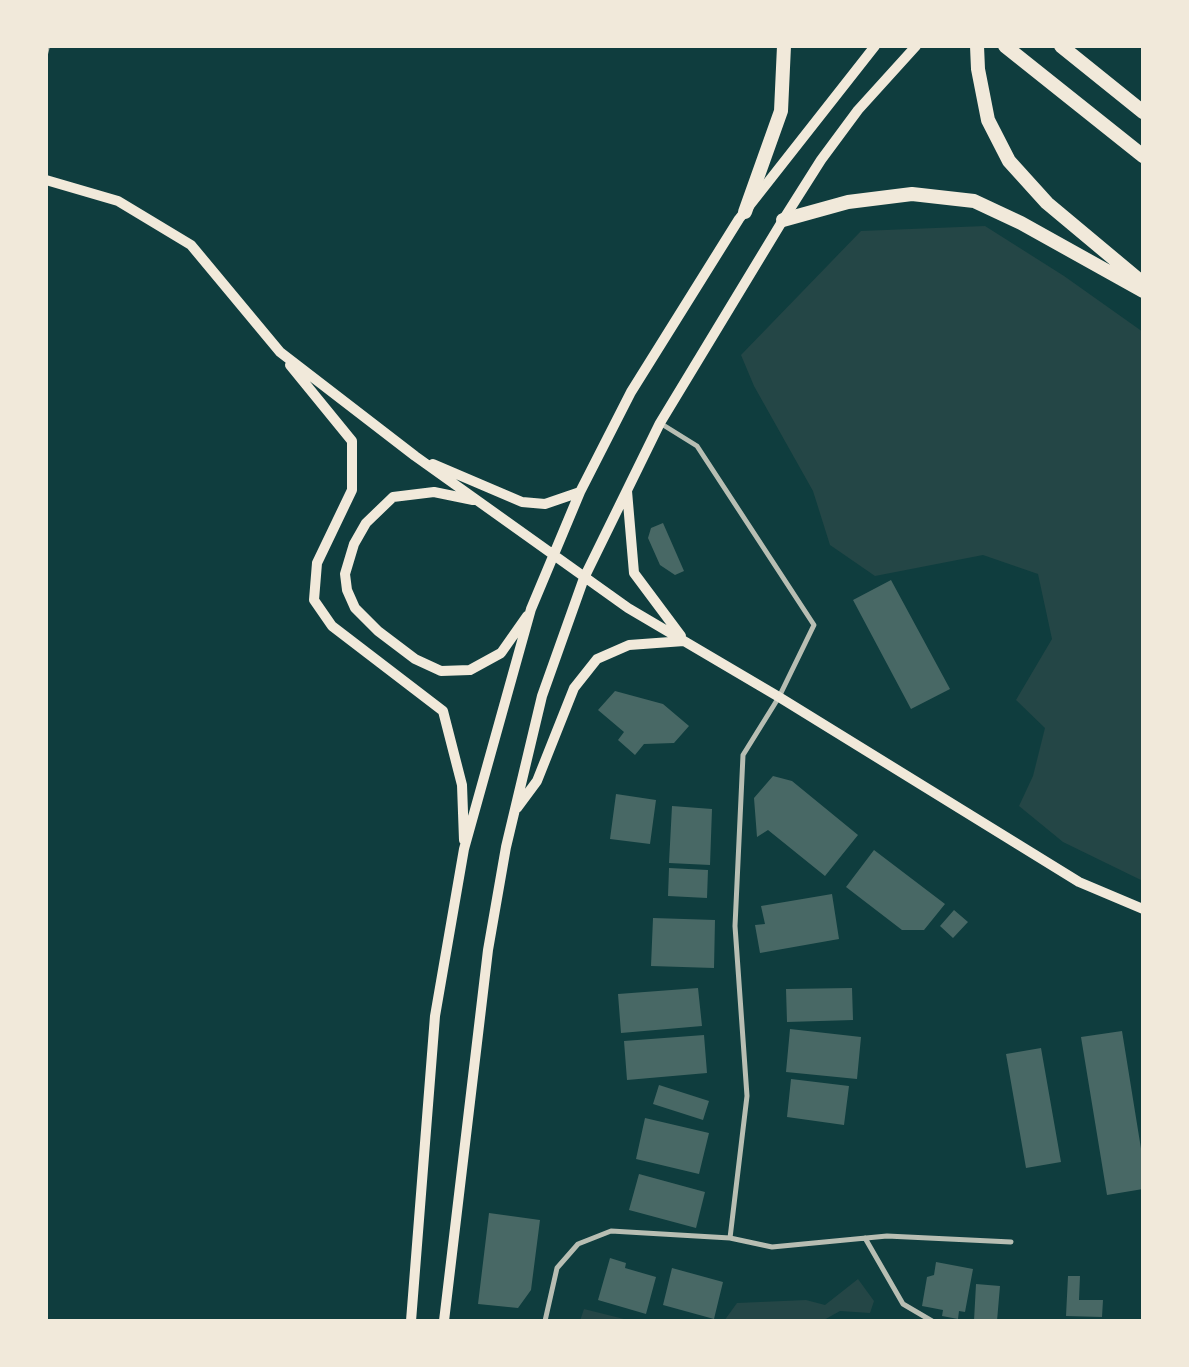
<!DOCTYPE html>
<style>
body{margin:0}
#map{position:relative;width:1189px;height:1367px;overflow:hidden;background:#0f3d3e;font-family:"DejaVu Sans",sans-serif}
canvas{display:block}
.frame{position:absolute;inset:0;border:48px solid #f1e9da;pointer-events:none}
</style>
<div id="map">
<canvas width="1189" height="1367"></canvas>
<div class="frame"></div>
</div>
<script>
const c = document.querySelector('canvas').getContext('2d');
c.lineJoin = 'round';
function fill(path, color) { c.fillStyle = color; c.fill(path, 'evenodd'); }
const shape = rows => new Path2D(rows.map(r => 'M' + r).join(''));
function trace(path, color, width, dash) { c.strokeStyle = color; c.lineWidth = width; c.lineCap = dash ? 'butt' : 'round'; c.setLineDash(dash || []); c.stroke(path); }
const green = shape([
 [985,226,1064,276,1143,332,1143,881,1063,842,1019,806,1033,776,1045,728,1016,700,1052,639,1038,574,983,555,875,576,830,545,813,491,754,386,741,355,861,231],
 [858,1279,874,1301,870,1313,840,1311,822,1321,724,1321,737,1303,806,1300,825,1305],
 [584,1309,632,1321,580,1321]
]);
const building = shape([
 [663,523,684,571,675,575,660,565,648,538,651,528],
 [891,580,950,689,911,709,853,600],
 [615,691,663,704,689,726,674,743,644,744,635,755,618,740,624,732,598,710],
 [773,776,792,781,858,835,825,876,768,830,757,837,754,798],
 [616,794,656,800,650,844,610,839],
 [672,806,712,809,710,865,669,863],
 [874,850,945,904,924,930,902,930,846,887],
 [669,868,708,870,707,898,668,896],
 [832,894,839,939,760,953,755,925,765,924,761,906],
 [954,910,968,922,953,938,940,926],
 [653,918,715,920,714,968,651,966],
 [698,988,702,1026,621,1033,618,994],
 [852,988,853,1020,787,1022,786,989],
 [790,1029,861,1037,857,1079,786,1072],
 [1122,1031,1143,1161,1143,1189,1107,1195,1081,1037],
 [704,1035,707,1073,627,1080,624,1041],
 [1041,1048,1061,1162,1026,1168,1006,1054],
 [791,1079,849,1086,844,1125,787,1117],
 [659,1085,709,1101,703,1120,653,1104],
 [645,1118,709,1133,699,1174,636,1159],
 [639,1174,705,1192,696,1228,629,1210],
 [489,1213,540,1220,531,1290,518,1308,478,1304],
 [610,1258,626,1263,625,1268,656,1277,646,1314,598,1300],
 [936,1262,973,1269,965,1312,959,1311,958,1319,942,1316,943,1310,922,1306,927,1277,934,1275],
 [672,1268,723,1282,714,1319,663,1305],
 [1068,1276,1080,1276,1079,1300,1103,1300,1102,1317,1066,1316],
 [976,1284,1000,1286,997,1321,974,1321]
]);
const service = shape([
 [46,54,48,46]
]);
const minor = shape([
 [660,423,697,446,814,625,779,697,743,755,735,926,747,1096,730,1238],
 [865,1238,903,1304,932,1321],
 [545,1321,557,1268,578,1244,611,1231,730,1238,772,1247,887,1236,1011,1242]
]);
const secondary = shape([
 [46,180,118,201,191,245,280,352,415,456,628,608,779,697,1079,882,1143,909],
 [290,365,352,441,352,490,317,563,314,600,332,626,443,711,462,785,464,840],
 [433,464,522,502,545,504,580,492],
 [627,491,634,573,681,636],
 [473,500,434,492,393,497,366,523,354,544,345,574,347,590,355,608,378,631,415,659,441,671,470,670,501,653,527,616],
 [517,808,537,781,574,688,597,659,629,645,684,641],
 [411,1321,435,1016,464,849,531,609,580,492,631,392,739,219,875,46],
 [444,1321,488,950,506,847,542,696,584,578,660,423,783,220,821,160,858,110,916,46]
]);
const trunk = shape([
 [977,46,978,69,988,120,1009,161,1047,203,1138,279],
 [1005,46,1143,156],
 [1061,46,1143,112],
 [745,212,781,111,784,46],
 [783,220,848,202,912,194,974,201,1021,223,1143,291]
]);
fill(green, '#244646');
fill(building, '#486865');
trace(service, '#b8beb3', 4);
trace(minor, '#b8beb3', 5);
trace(secondary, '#f1e9da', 10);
trace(trunk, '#f1e9da', 14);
</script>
